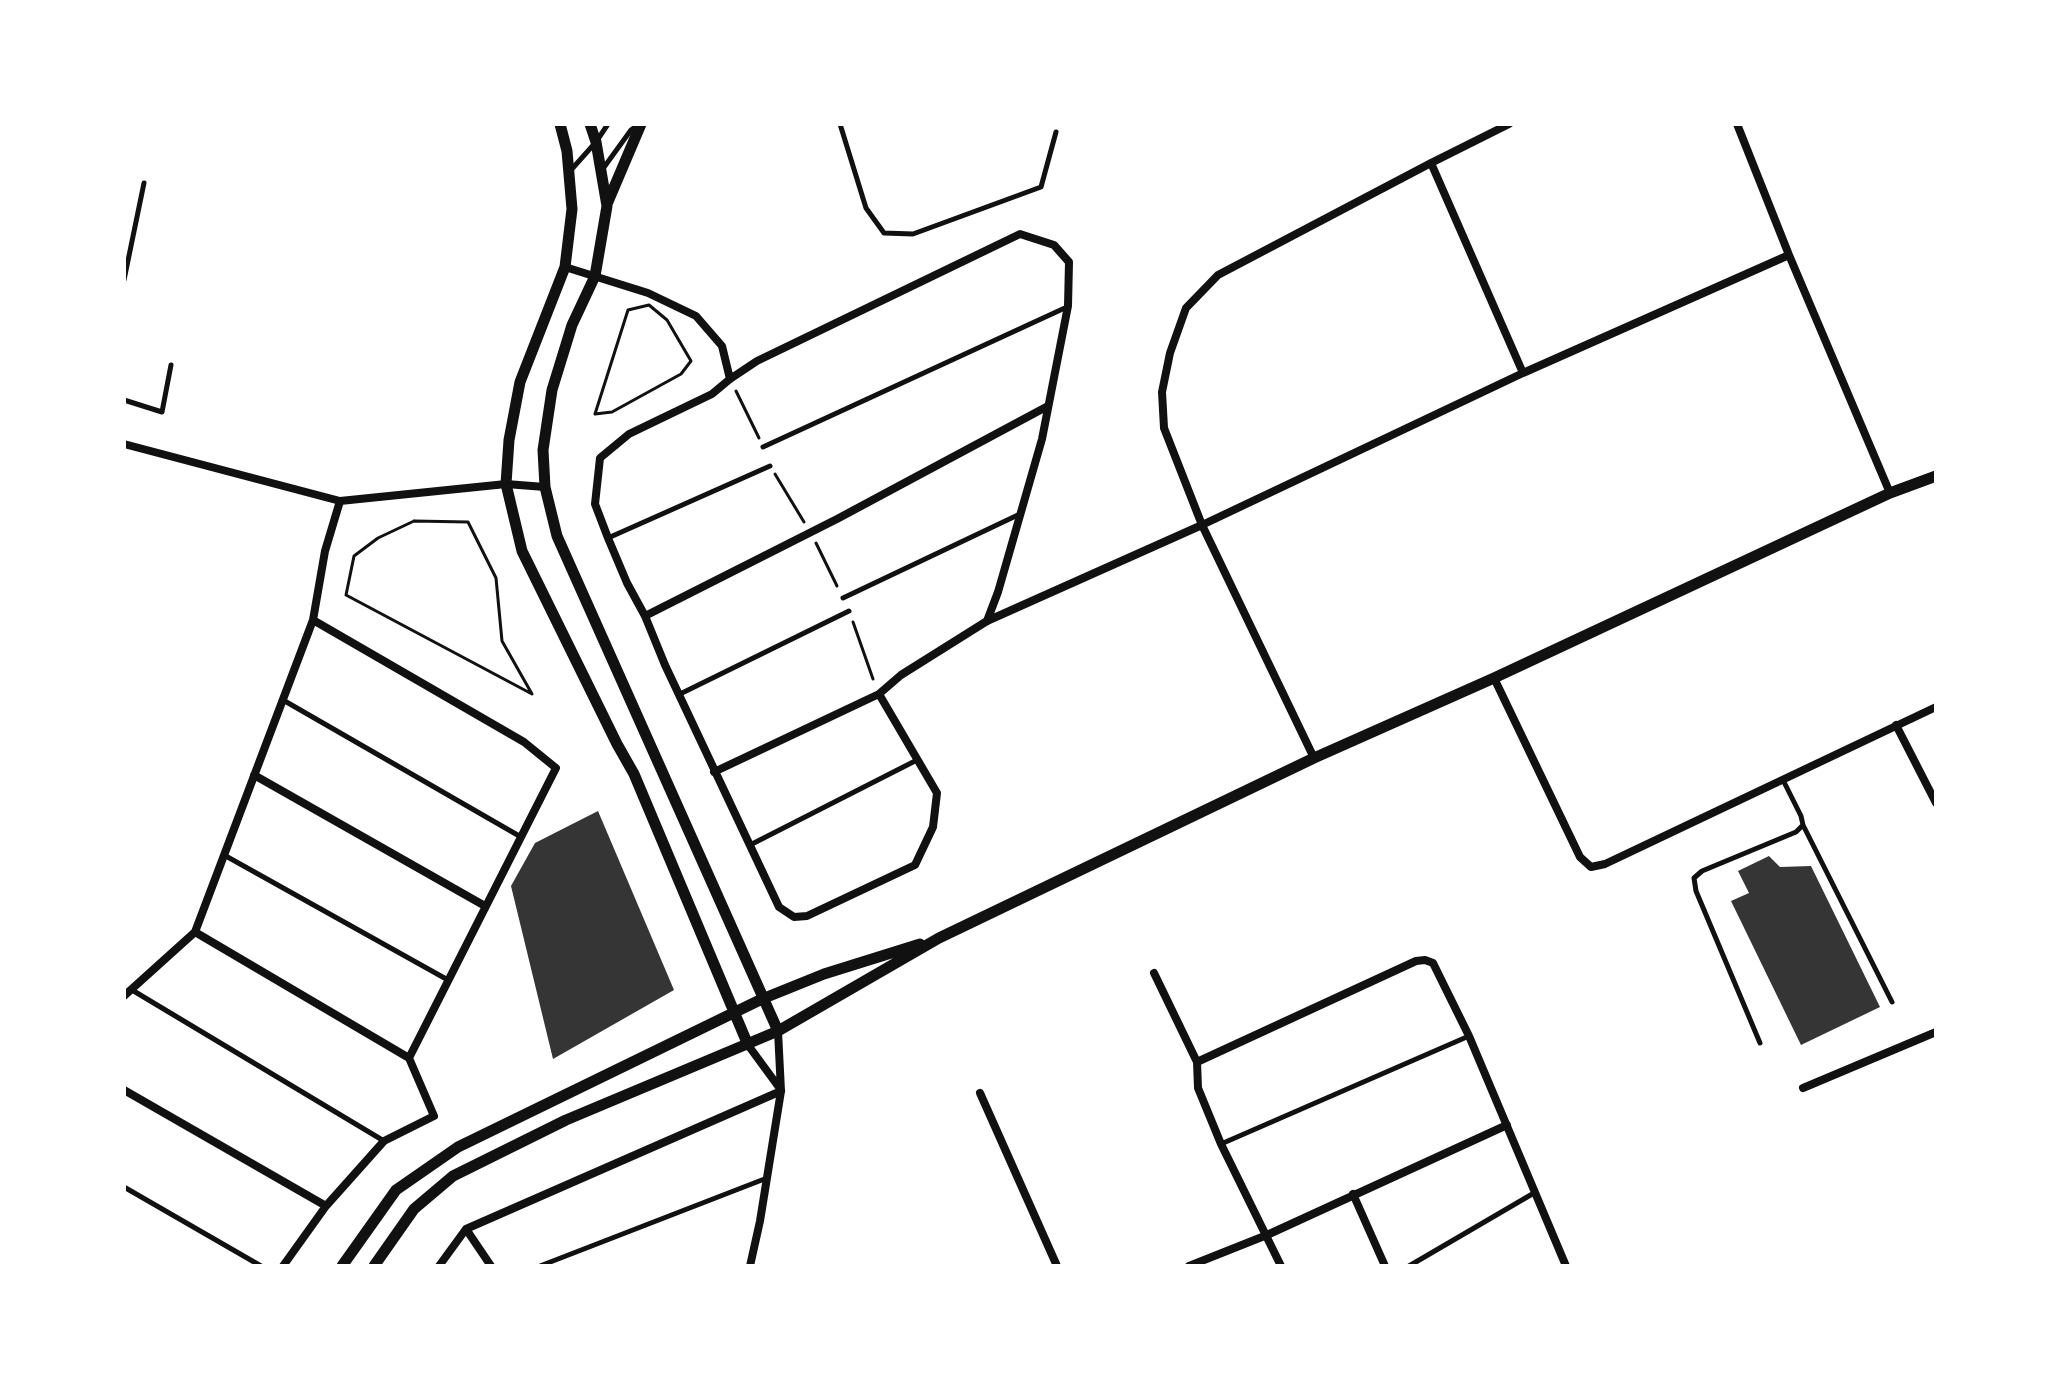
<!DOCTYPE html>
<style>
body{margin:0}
#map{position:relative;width:2060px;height:1390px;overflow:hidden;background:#fff;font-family:Karla,sans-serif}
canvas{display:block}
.frame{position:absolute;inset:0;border:126px solid #fff;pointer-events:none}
</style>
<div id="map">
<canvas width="2060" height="1390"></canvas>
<div class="frame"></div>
</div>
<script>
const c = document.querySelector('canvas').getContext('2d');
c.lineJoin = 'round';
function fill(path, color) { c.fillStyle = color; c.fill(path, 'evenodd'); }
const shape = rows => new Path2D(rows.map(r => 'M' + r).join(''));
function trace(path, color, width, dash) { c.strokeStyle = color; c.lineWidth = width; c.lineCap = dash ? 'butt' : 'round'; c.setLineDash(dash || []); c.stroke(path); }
const building = shape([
 [598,811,674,990,553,1059,511,886,535,843],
 [1769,856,1780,867,1811,866,1880,1007,1801,1045,1731,901,1749,893,1738,871]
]);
const path = shape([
 [649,305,667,320,691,361,681,374,612,412,595,414,628,310,649,305],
 [736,391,759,438],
 [775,474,804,522],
 [414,521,468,522,496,578,502,641,532,694,346,595,354,556,378,538,414,521],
 [816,543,837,586],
 [853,622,873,679]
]);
const service = shape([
 [840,124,866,208,884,233,913,234,1041,187,1056,132],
 [571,170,596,142,608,124],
 [602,170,631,130,638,125],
 [124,280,144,183],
 [124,400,162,412,171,365],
 [763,447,1067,307],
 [608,538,770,466],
 [843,598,1020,514],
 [680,694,849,611],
 [283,700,521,837],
 [1803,825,1892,1002],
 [750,845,917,760],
 [224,855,448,980],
 [132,990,384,1141],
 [1760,1043,1696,891,1694,878,1702,871,1796,832,1803,825,1801,816,1783,780],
 [1221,1144,1469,1036],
 [124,1187,261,1266],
 [540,1266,767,1178],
 [1409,1266,1534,1193]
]);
const minor = shape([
 [1737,124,1789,255,1890,493],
 [1431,163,1523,373],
 [565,267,648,293,696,316,722,346,730,379],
 [124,444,340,501,506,484,545,487],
 [645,616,837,519,1048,406],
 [1494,678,1580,857,1591,867,1605,864,1936,707],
 [879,694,937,793,933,827,915,865,807,916,794,917,779,907,665,665,645,616,627,583,608,538,595,504,600,458,629,434,712,394,730,379,757,361,1020,234,1054,245,1069,262,1068,306,1042,439,998,592,987,621],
 [1896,725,1936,803],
 [1314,758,1202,525,1164,428,1162,392,1170,353,1186,308,1218,275,1431,163,1509,124],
 [714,772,879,694,901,675,987,621,1202,525,1523,373,1789,255],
 [254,775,485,906],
 [195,932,409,1058],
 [1154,973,1197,1062,1198,1088,1221,1144,1281,1266],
 [124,996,195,932,313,620,325,551,340,501],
 [748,1045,781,1090],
 [1197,1062,1416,961,1425,960,1433,963,1469,1036,1566,1266],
 [1803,1088,1936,1032],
 [124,1090,326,1206],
 [980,1093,1057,1266],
 [1353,1194,1385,1266],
 [466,1229,491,1266],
 [283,1266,326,1206,384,1141,434,1116,409,1058,556,768,524,742,313,620],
 [439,1266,466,1229,781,1091],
 [750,1266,760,1221,781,1091,778,1031],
 [1189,1266,1267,1235,1507,1125]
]);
const tertiary = shape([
 [560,124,567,151,572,209,565,267,520,382,509,440,506,484,522,551,617,744,634,774,748,1045],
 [590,124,596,142,607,206,595,276,572,325,552,390,543,450,545,487,557,536,778,1031],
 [607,204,641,124],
 [342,1266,396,1190,458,1147,762,999,824,974,920,944],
 [374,1266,414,1209,453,1176,566,1120,778,1031,939,938,1314,758,1494,678,1890,493,1936,476]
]);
fill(building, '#353535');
trace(path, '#111', 3);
trace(service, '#111', 5);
trace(minor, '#111', 8);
trace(tertiary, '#111', 11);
</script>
